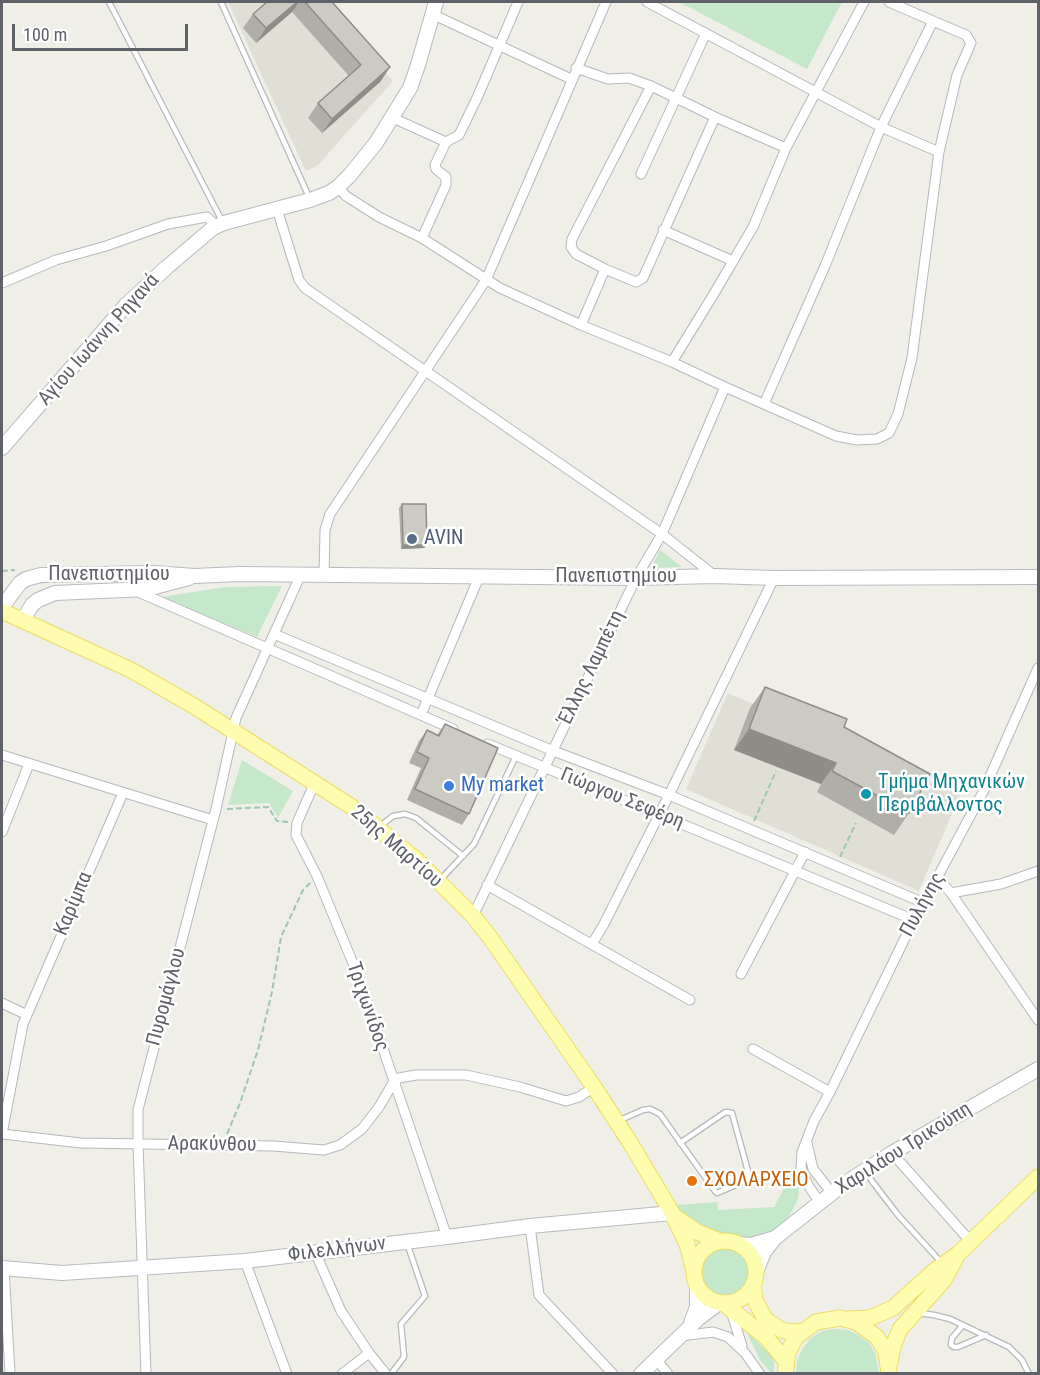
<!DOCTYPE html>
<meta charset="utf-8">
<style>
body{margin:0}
#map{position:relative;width:1040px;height:1375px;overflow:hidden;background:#f0efe7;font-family:"Roboto Condensed",sans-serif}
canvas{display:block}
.frame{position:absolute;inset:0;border:3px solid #5e6167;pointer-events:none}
.scale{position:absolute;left:12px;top:24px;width:176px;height:27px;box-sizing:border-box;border:3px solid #5e6167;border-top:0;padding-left:8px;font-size:18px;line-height:21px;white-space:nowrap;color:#5e6167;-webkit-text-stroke:4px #fff;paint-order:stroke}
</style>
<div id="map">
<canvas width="1040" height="1375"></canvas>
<div class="frame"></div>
<div class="scale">100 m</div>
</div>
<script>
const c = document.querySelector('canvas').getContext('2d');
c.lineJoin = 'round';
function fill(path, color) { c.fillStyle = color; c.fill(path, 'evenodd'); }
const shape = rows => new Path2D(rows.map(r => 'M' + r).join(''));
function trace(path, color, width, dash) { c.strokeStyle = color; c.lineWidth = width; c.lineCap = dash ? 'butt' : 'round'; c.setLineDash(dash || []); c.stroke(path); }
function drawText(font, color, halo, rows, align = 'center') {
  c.font = font + ' "Roboto Condensed",sans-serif'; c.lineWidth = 5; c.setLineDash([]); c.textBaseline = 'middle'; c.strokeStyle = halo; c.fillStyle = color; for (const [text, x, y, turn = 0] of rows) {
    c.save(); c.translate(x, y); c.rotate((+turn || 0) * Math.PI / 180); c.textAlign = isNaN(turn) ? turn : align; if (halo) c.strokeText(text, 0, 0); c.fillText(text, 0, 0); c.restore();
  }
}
const education = shape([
 [228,2,320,2,393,81,318,165,306,171],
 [728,693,960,795,919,891,686,789]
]);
const green = shape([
 [679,2,842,2,807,69],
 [660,550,682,567,651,568],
 [282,586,257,637,161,597,225,587],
 [242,760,293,791,278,818,269,803,228,805],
 [794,1169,799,1190,798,1199,793,1209,787,1219,771,1231,759,1236,748,1238,710,1232,686,1218,676,1205,717,1202,718,1210,774,1207],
 '702 1272a23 23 0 1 1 46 0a23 23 0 1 1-46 0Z',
 [835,1329,848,1330,860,1336,869,1343,875,1353,879,1373,796,1373,797,1360,803,1348,811,1338,822,1331],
 [746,1331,771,1355,774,1362,774,1373,771,1373,760,1360]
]);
const path = shape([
 [2,571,15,570],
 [227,809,268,807,277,821,288,822],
 [754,821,776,771],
 [840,857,856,823],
 [227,1134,240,1103,258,1050,272,992,281,937,303,890,310,883]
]);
const lane = shape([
 [109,2,222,221],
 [221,2,309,197],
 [379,827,393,816,405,814,416,818,463,856],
 [440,880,474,844,516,756],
 [620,1120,643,1110,650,1109,660,1114,715,1191,717,1193,748,1180,749,1175,732,1113,726,1112,724,1113,680,1143],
 [865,1172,898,1215,941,1262],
 [918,1313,934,1315,950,1319,1009,1347,1022,1360,1029,1374],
 [963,1325,952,1338,951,1345,954,1347,958,1347,986,1335],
 [391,1374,404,1357,401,1324,425,1296,407,1243]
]);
const street = shape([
 [647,2,881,127,939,152],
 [889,2,933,21],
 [432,14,571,79],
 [576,68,608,79,629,78,651,86],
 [393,118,446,142],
 [641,174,676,98,715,117],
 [338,187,346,196,379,217,422,238,500,288,581,325,672,362,725,387,836,436,857,440,877,439,889,433,898,414,912,358,939,152,957,75,971,43,966,35,933,21,881,127,825,266,764,404],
 [277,209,299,280,305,288,662,534,715,576],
 [663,230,733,261],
 [422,238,446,185,446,177,436,169,435,165,446,142,459,135,477,98,518,2],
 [605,269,636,282,643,278,715,117,786,148],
 [2,283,56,260,106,246,168,224,207,217,217,226],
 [581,325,605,269,576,254,571,247,572,239,651,86,676,98,706,33],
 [672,362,715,292,753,227,786,148,864,2],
 [324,575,325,530,330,514,486,280,606,2],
 [136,591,453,729],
 [274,634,551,750,669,795,924,903],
 [421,715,479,577],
 [488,744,914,920],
 [2,755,213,820],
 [315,782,297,823,296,835,317,876,359,978,447,1237],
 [2,832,29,764],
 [938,878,951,893,1038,1020],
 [487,885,690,1000],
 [951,893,1001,884,1038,871],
 [473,916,636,578,662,534,725,387],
 [592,944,604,924,669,795,774,578],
 [741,974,805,852],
 [2,1003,27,1015],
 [753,1049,830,1092],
 [2,1134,81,1143,273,1146,324,1150,340,1145,362,1129,379,1107,393,1083,399,1078,416,1075,466,1075,520,1087,566,1101,579,1097,594,1087],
 [2,1134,23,1024,123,793],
 [807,1143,813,1169,832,1193],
 [892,1153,971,1242],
 [820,1203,808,1185,801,1168,802,1152,814,1121,830,1092,906,936,983,792,1038,668],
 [530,1226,539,1295,613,1374],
 [315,1252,341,1311,369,1353,386,1374],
 [245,1261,287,1374],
 [4,1268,10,1374],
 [731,1311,742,1346],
 [681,1336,713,1332,728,1337,745,1353,760,1374],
 [656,1359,668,1374],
 [146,1374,138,1144,138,1110,141,1098,216,809,236,718,301,574],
 [342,1374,369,1353]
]);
const secondary = shape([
 [2,448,126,305,167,267,213,228,224,223,310,200,329,193,338,187,350,175,376,143,410,88,418,65,436,2],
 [2,607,20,583,26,579,41,575,154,573,194,576,240,574,636,578,715,576,774,578,1038,577],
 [23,620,32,605,38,600,55,593,147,589,189,578],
 [738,1244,751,1245,775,1238],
 [2,1268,62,1273,245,1261,447,1237,530,1226,672,1213],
 [756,1272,764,1252,775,1238,841,1186,892,1153,1038,1069],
 [691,1323,697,1307,697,1286],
 [641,1374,699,1318,719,1303]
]);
const primary = shape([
 [2,611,131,670,194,706,352,807,418,861,473,916,489,936,594,1087,631,1144,672,1213,687,1244,694,1272],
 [677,1218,697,1232,720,1241],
 '694 1272a31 31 0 1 1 62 0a31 31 0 1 1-62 0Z',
 [753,1284,755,1300,765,1319,781,1330,792,1332,803,1331],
 [723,1303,766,1337,785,1360],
 [848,1319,870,1318,893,1308,934,1271,958,1254,1038,1177],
 [890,1362,893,1346,900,1329,944,1280,956,1258],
 [785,1374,788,1352,796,1337,816,1322,840,1318,856,1322,877,1337,886,1352,889,1374]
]);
const wall = shape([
 [267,2,332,2,390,67,380,82,322,133,308,118,318,103,349,76,292,12,256,43,243,28,253,14],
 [402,504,427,545,424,548,401,549,399,508],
 [765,687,844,727,909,813,894,835,817,792,821,784,734,750,750,708],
 [445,724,469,814,462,825,407,800,421,768,409,763,419,741,427,730,437,735]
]);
const shadedWall = shape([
 [297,2,299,2,292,12,256,43,266,28],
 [390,67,380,82,322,133,332,119],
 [403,545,427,545,424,548,401,549],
 [749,729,836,763,821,784,734,750]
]);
const building = shape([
 [267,2,297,2,266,28,253,14,267,2],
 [305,2,332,2,390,67,332,119,318,103,361,65,305,2],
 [402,504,426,504,427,545,403,545,402,504],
 [765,687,847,719,844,727,930,774,909,813,832,771,836,763,749,729,765,687],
 [445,724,498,748,469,814,415,789,429,758,417,752,427,730,439,736,445,724]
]);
const markers = [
 [412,539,6,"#5c6f8a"],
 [449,786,6,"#3f7fe0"],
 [866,794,6,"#0f9aa8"],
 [692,1181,6,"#e8710a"]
];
const streetNames = [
 ["Αγίου Ιωάννη Ρηγανά",99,340,-48],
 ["Πανεπιστημίου",109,575],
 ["Πανεπιστημίου",616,577],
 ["Έλλης Λαμπέτη",592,668,-64],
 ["Γιώργου Σεφέρη",622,799,22],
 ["25ης Μαρτίου",396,847,41],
 ["Καρίμπα",74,904,-67],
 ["Πυλήνης",923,905,-61],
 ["Πυρομάγλου",167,997,-75],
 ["Τριχωνίδος",367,1007,71],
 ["Αρακύνθου",212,1145,1],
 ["Χαριλάου Τρικούπη",904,1149,-32],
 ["Φιλελλήνων",337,1250,-7]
];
const serviceNames = [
 ["AVIN",424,539]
];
const cultureNames = [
 ["Τμήμα Μηχανικών",878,783],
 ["Περιβάλλοντος",878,806]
];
const shopNames = [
 ["My market",461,786]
];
const foodNames = [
 ["ΣΧΟΛΑΡΧΕΙΟ",704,1181]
];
fill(education, '#e0dfd5');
fill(green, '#c5e7ca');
trace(lane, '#b7b8bd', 7);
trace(street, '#b7b8bd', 11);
trace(secondary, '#b8bac0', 16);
trace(primary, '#eedc62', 17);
trace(path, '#9ec7b0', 2, [6, 3]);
trace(lane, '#fff', 4.5);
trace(street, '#fff', 9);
trace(secondary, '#fff', 14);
trace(primary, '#fdfcaf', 15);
fill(wall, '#afaea8');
fill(shadedWall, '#8e8d88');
fill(building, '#cbcac3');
trace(building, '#8e8d88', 1.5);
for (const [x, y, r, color] of markers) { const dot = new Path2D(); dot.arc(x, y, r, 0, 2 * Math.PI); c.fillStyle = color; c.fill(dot); trace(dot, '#fff', 2); }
drawText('20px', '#5e6167', '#fff', streetNames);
drawText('20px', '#4e5e75', '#fff', serviceNames, 'left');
drawText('20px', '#0d838f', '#fff', cultureNames, 'left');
drawText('20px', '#366cbe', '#fff', shopNames, 'left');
drawText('20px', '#c56008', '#fff', foodNames, 'left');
</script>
